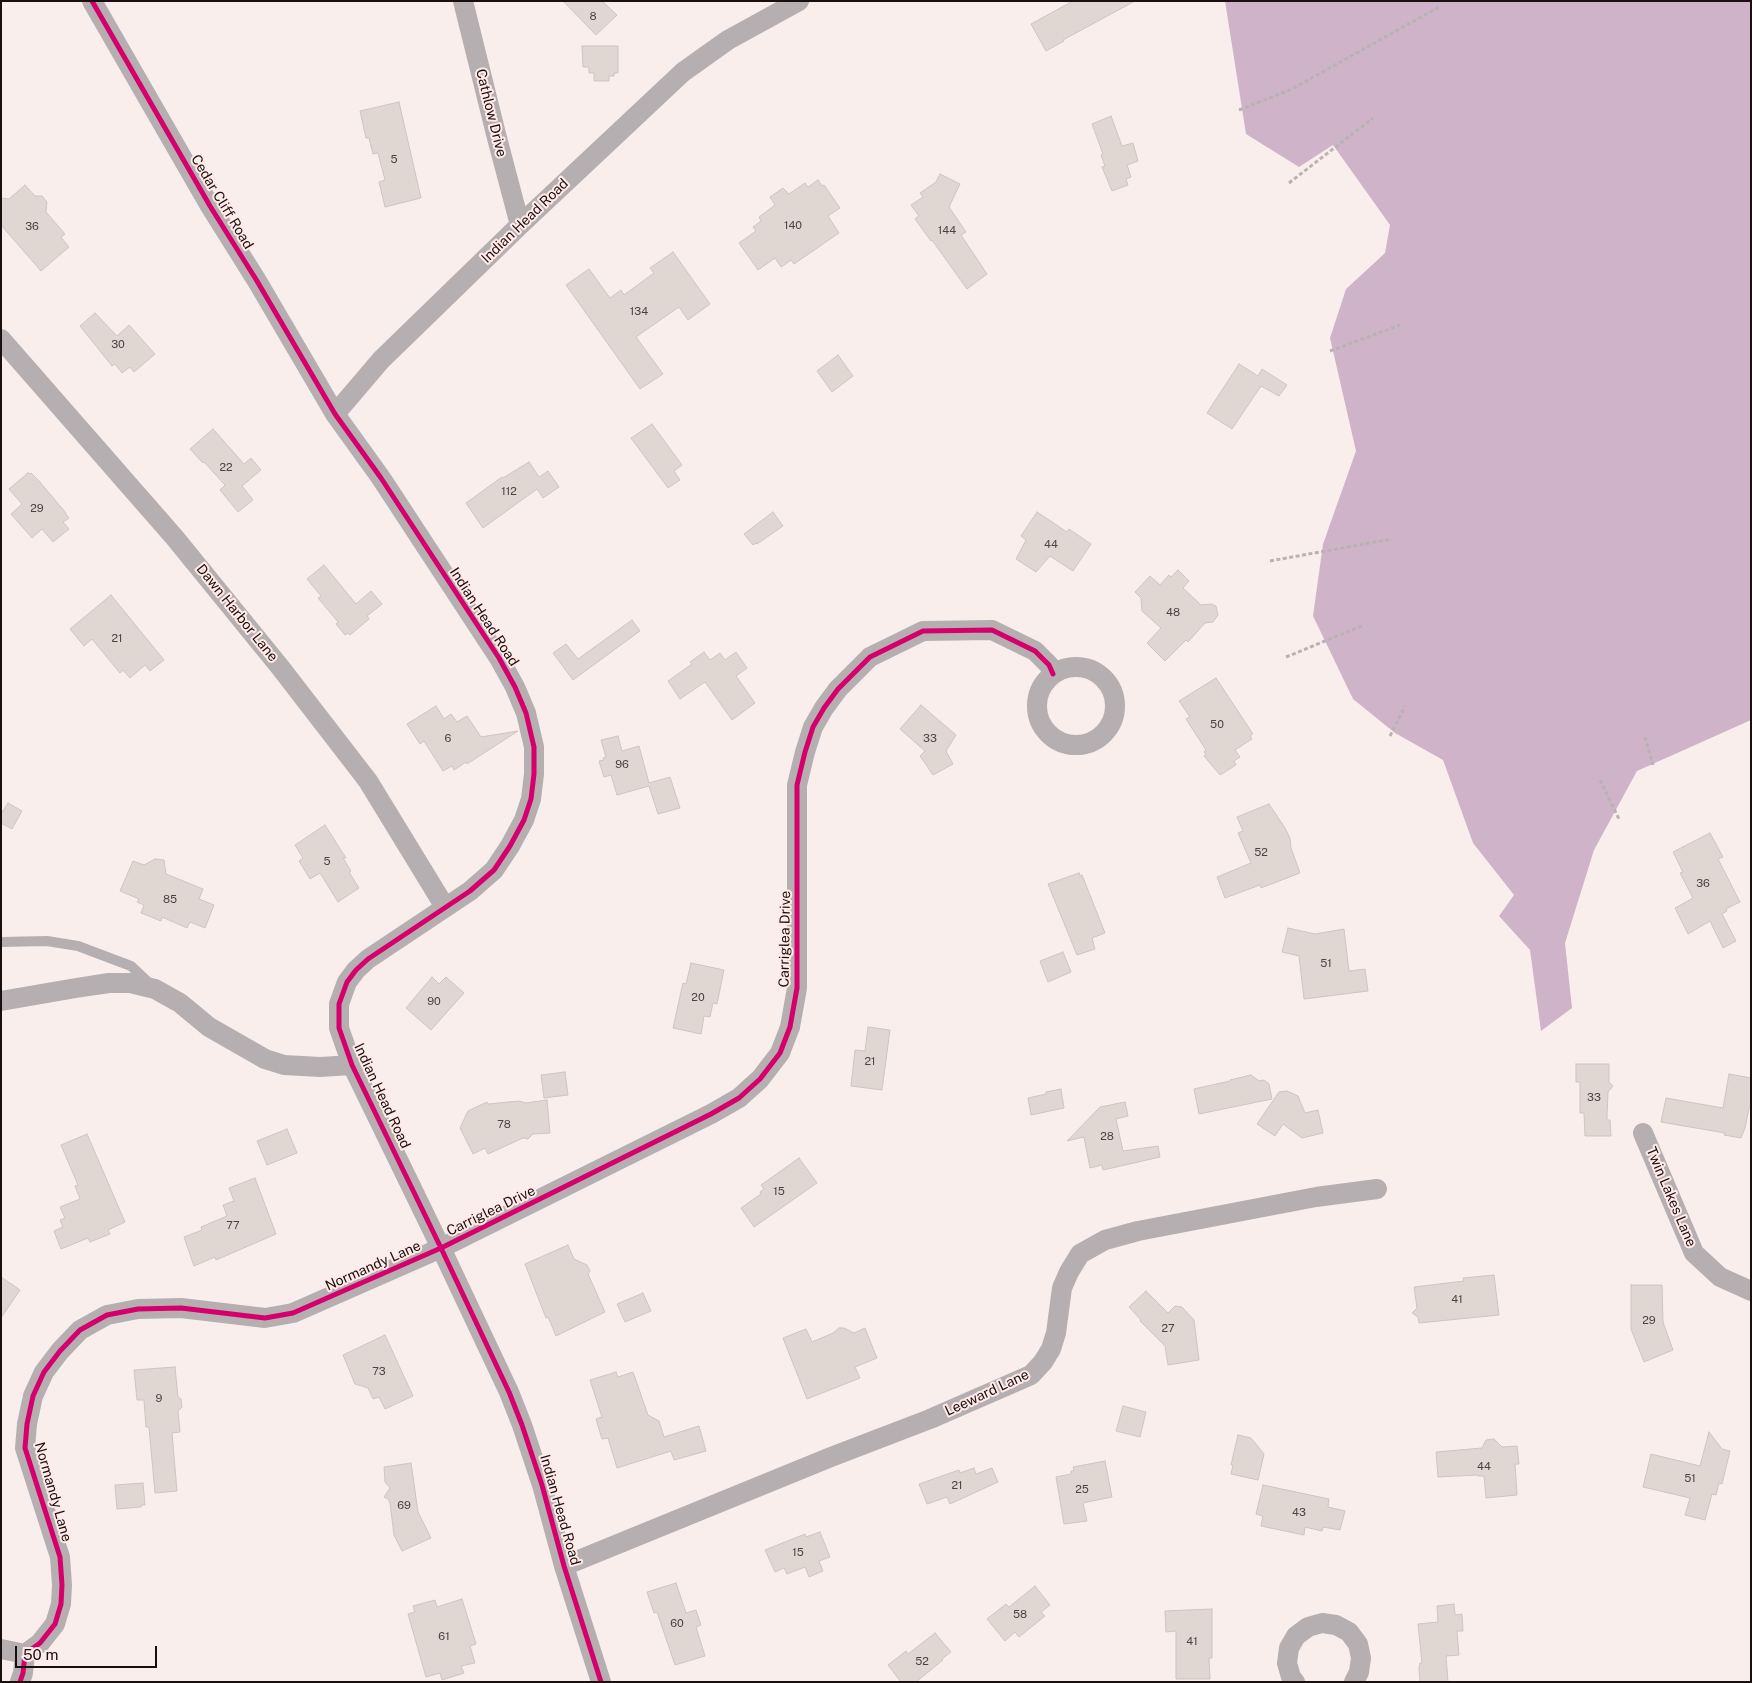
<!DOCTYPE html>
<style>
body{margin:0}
#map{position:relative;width:1752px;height:1683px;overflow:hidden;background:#faeeed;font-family:"Public Sans",sans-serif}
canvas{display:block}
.frame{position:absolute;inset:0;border:2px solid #190f0e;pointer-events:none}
.scale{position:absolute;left:15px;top:1646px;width:142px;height:22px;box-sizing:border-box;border:2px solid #190f0e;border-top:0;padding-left:6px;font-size:15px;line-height:18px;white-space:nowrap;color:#190f0e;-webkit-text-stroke:4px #ffeae8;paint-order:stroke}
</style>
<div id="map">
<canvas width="1752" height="1683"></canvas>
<div class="frame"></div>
<div class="scale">50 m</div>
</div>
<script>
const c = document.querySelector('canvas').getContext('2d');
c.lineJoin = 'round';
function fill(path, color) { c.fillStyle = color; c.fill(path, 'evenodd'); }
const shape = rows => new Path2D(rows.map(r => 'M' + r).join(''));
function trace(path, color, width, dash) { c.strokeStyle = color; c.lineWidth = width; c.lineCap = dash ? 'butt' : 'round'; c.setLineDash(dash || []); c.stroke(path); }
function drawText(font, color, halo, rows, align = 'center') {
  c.font = font + ' "Public Sans",sans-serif'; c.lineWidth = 4; c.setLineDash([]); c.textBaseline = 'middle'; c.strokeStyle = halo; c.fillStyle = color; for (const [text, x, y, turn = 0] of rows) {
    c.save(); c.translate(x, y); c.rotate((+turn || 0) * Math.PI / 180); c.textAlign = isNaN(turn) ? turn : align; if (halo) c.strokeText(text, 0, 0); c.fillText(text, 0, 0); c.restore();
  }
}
const water = shape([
 [1225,1,1751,1,1751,720,1637,771,1594,850,1565,943,1572,1008,1541,1031,1530,950,1499,916,1514,895,1473,843,1443,760,1395,733,1353,699,1313,616,1323,544,1356,451,1330,338,1346,289,1385,253,1390,225,1333,145,1299,167,1246,134]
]);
const building = shape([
 [563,1,602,1,617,15,596,35,563,1],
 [1073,1,1135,1,1063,40,1064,41,1046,51,1031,24,1073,1],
 [582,46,618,46,618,73,614,73,614,76,609,76,609,81,594,81,594,73,589,73,589,67,583,67,582,46],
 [399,102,421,198,385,207,379,182,385,180,378,153,373,154,369,138,366,138,360,111,399,102],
 [1111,116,1122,146,1133,143,1138,161,1127,165,1131,177,1126,179,1128,185,1112,191,1102,167,1105,166,1101,155,1103,154,1092,124,1111,116],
 [940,174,960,184,949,207,966,232,961,235,987,274,967,289,932,240,931,241,915,219,919,216,911,205,923,197,920,193,936,182,940,174],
 [818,180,822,186,824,185,840,208,828,216,839,233,794,264,791,260,781,267,775,258,758,270,739,243,756,231,753,227,761,221,759,217,775,205,770,197,783,188,789,194,805,183,808,187,818,180],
 [25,185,35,196,42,196,47,202,46,212,65,234,61,237,69,247,41,271,1,225,1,198,9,199,25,185],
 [673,252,710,304,688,320,679,307,636,337,663,374,640,389,566,285,589,269,610,298,621,290,624,295,654,273,650,268,673,252],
 [95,313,117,336,129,325,155,354,134,372,130,367,122,373,115,364,112,366,80,326,95,313],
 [838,355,853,376,832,392,817,371,838,355],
 [1239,364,1258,376,1262,369,1287,385,1279,396,1261,386,1232,429,1207,413,1239,364],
 [652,424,682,465,674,471,680,480,668,488,631,438,652,424],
 [213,429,244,464,251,458,261,470,242,486,253,500,238,512,220,490,225,485,204,462,203,463,190,449,213,429],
 [529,462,539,477,548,471,559,487,543,498,537,489,483,528,466,503,502,477,503,478,529,462],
 [28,473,30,474,31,473,39,481,66,513,65,513,69,518,63,522,69,529,53,542,42,529,32,538,11,514,22,504,9,489,28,473],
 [773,512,783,526,757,544,756,543,753,545,744,534,773,512],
 [1037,512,1067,532,1069,529,1091,544,1073,571,1050,556,1036,572,1016,559,1026,540,1021,536,1037,512],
 [324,565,356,604,371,591,382,604,367,616,369,619,350,635,348,633,345,635,336,624,338,622,318,598,321,596,307,579,324,565],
 [1178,570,1189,581,1183,588,1201,605,1211,604,1216,606,1218,615,1213,622,1205,623,1188,642,1186,640,1165,661,1147,643,1161,628,1142,611,1141,598,1135,592,1150,576,1160,585,1169,575,1171,577,1178,570],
 [111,595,164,660,150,671,145,665,130,678,123,670,120,673,92,639,84,646,70,629,111,595],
 [632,620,640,631,573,680,553,653,566,644,578,659,632,620],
 [704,652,710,660,720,653,725,660,736,652,747,668,736,676,755,703,732,720,705,682,680,699,668,681,692,664,690,662,704,652],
 [1216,678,1253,734,1250,736,1252,739,1235,750,1240,757,1234,761,1236,765,1220,775,1204,756,1206,755,1204,752,1206,750,1186,719,1190,717,1179,701,1216,678],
 [921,705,956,735,946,751,953,764,933,775,920,756,925,751,900,729,921,705],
 [436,706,444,719,451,714,457,722,467,716,481,737,518,731,467,764,466,762,454,770,452,766,443,771,424,741,420,744,407,724,436,706],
 [618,736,622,751,639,746,649,783,670,777,680,808,658,814,649,786,617,795,611,775,604,777,599,761,604,760,603,758,606,757,601,740,618,736],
 [8,803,22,811,12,829,1,823,1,814,8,803],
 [1269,804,1285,828,1290,838,1291,848,1300,873,1261,888,1260,885,1225,898,1217,877,1251,863,1238,833,1243,831,1237,817,1269,804],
 [325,825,346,858,343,858,351,871,349,872,359,888,338,902,320,873,310,879,299,861,303,858,295,845,325,825],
 [1710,833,1723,857,1718,859,1740,902,1726,909,1727,911,1722,914,1736,941,1723,948,1710,921,1688,934,1675,908,1693,898,1680,873,1683,872,1673,852,1710,833],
 [155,859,164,860,166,874,203,889,199,899,214,905,205,928,190,922,187,928,162,917,161,921,141,913,144,905,137,902,139,899,120,891,133,861,144,865,155,859],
 [1079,873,1080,876,1082,875,1105,933,1092,938,1095,949,1077,955,1048,884,1079,873],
 [1288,928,1315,934,1344,929,1349,971,1365,969,1368,991,1304,999,1299,956,1282,952,1288,928],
 [1063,952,1071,972,1048,982,1040,961,1063,952],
 [691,963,724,970,717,1004,713,1003,710,1017,704,1016,701,1034,673,1028,683,983,686,984,691,963],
 [432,977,439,984,446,977,464,993,431,1030,406,1008,432,977],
 [868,1027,890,1030,882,1090,851,1086,855,1050,865,1051,868,1027],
 [1576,1064,1609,1064,1609,1082,1613,1086,1608,1092,1607,1117,1607,1120,1610,1120,1611,1136,1585,1136,1584,1113,1580,1113,1580,1082,1576,1082,1576,1064],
 [565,1072,568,1095,544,1098,541,1075,565,1072],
 [1729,1074,1751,1078,1751,1108,1749,1108,1745,1128,1741,1138,1724,1135,1725,1133,1661,1122,1666,1098,1723,1108,1729,1074],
 [1251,1075,1259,1081,1264,1080,1269,1084,1272,1099,1199,1114,1194,1089,1230,1081,1230,1080,1251,1075],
 [1061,1089,1064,1108,1031,1115,1028,1098,1046,1094,1046,1092,1061,1089],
 [1287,1091,1298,1096,1305,1113,1318,1110,1323,1133,1302,1138,1283,1124,1275,1136,1257,1124,1279,1092,1287,1091],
 [547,1100,550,1133,533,1134,528,1139,523,1138,488,1154,485,1148,473,1154,460,1128,468,1111,487,1102,488,1104,519,1101,526,1103,547,1100],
 [1125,1102,1128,1116,1116,1119,1123,1151,1158,1146,1160,1157,1103,1170,1102,1165,1090,1168,1084,1137,1067,1141,1100,1107,1125,1102],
 [287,1129,297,1153,267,1165,257,1141,287,1129],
 [87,1134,125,1222,108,1230,110,1234,90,1242,88,1238,61,1249,54,1231,63,1227,60,1220,65,1218,60,1207,80,1199,75,1186,78,1185,61,1145,87,1134],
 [799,1158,817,1183,754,1227,741,1208,761,1194,760,1192,764,1189,761,1185,799,1158],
 [255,1178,276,1234,216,1260,215,1257,194,1266,184,1237,202,1230,201,1227,227,1216,223,1205,234,1201,229,1188,255,1178],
 [568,1245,574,1259,587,1265,590,1271,588,1274,605,1312,556,1336,548,1317,546,1318,525,1264,568,1245],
 [1494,1275,1499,1315,1419,1323,1418,1317,1412,1313,1417,1308,1414,1287,1464,1281,1463,1278,1494,1275],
 [1,1277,20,1290,1,1318,1,1277],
 [1631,1285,1662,1285,1663,1322,1673,1350,1644,1362,1631,1329,1631,1285],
 [1146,1291,1168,1313,1175,1306,1182,1307,1194,1320,1199,1360,1168,1365,1165,1346,1140,1321,1141,1320,1129,1307,1146,1291],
 [643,1293,651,1311,625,1322,617,1304,643,1293],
 [839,1328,844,1328,854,1333,865,1328,877,1358,855,1367,860,1378,807,1399,783,1338,806,1329,812,1342,833,1333,839,1328],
 [385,1335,413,1396,385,1409,379,1397,373,1399,368,1388,355,1384,343,1355,385,1335],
 [175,1367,178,1397,181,1399,182,1407,178,1411,180,1432,172,1433,177,1491,155,1493,149,1427,146,1427,144,1400,137,1400,134,1370,175,1367],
 [616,1372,618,1377,633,1372,648,1415,659,1421,664,1437,699,1426,706,1451,674,1460,671,1451,617,1468,608,1438,602,1439,596,1419,602,1417,590,1380,616,1372],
 [1123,1406,1146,1412,1140,1437,1116,1431,1123,1406],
 [1709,1432,1722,1449,1730,1451,1722,1484,1719,1483,1716,1495,1712,1494,1705,1520,1685,1515,1690,1498,1643,1487,1651,1454,1700,1466,1709,1432],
 [1238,1435,1251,1438,1264,1454,1258,1480,1231,1474,1233,1465,1231,1465,1238,1435],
 [1494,1439,1502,1447,1517,1446,1519,1464,1515,1464,1517,1495,1486,1498,1484,1476,1478,1476,1478,1475,1438,1477,1436,1452,1482,1448,1486,1440,1494,1439],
 [1105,1461,1112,1497,1083,1503,1087,1521,1064,1524,1056,1477,1071,1474,1071,1471,1074,1471,1073,1467,1105,1461],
 [411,1463,418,1512,431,1538,402,1551,394,1535,390,1503,388,1499,384,1497,390,1488,385,1482,384,1467,411,1463],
 [974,1468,976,1474,992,1468,998,1482,950,1504,947,1497,927,1504,919,1484,959,1470,960,1473,974,1468],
 [143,1483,145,1505,141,1505,141,1507,117,1509,115,1485,143,1483],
 [1263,1485,1329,1499,1328,1507,1345,1511,1340,1530,1323,1527,1322,1531,1305,1527,1304,1535,1261,1526,1263,1516,1256,1514,1263,1485],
 [820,1532,830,1557,819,1561,823,1571,809,1577,805,1567,787,1574,784,1568,775,1572,765,1550,805,1534,806,1537,820,1532],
 [676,1583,686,1613,696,1610,701,1625,696,1627,705,1656,675,1665,657,1612,654,1613,647,1592,676,1583],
 [1035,1586,1050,1605,1041,1612,1045,1616,1019,1637,1015,1632,1005,1641,987,1619,1006,1604,1009,1607,1035,1586],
 [462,1599,476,1644,470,1646,475,1663,461,1666,464,1673,442,1680,440,1673,426,1677,408,1614,415,1612,413,1606,435,1600,437,1607,462,1599],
 [1454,1604,1455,1615,1462,1614,1463,1631,1457,1631,1459,1655,1446,1656,1448,1682,1420,1682,1419,1668,1420,1663,1422,1663,1418,1624,1438,1622,1437,1606,1454,1604],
 [1212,1609,1212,1658,1209,1658,1210,1679,1176,1679,1176,1631,1166,1632,1165,1611,1212,1609],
 [935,1633,951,1652,942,1659,943,1660,916,1682,901,1682,888,1665,906,1651,908,1654,935,1633]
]);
const path = shape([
 [1239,110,1292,89,1439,7],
 [1289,183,1373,118],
 [1330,351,1400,325],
 [1270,561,1392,539],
 [1286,657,1364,625],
 [1390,736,1405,706],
 [1645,737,1653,765],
 [1600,780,1619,819]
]);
const service = shape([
 [1,942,47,941,78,946,131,966,149,983]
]);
const minor = shape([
 [92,1,210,206,257,281,335,414,381,478,499,658,515,687,526,713,534,747,534,774,531,799,524,820,510,846,494,870,470,891,368,959,356,970,347,982,339,1004,339,1028,352,1065,441,1248,509,1392,522,1425,542,1485,564,1566,601,1682],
 [463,1,497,138,520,225],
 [1,339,175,538,280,667,368,781,445,907],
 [335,414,381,360,520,225,683,72,728,40,799,1],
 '1037 706a39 39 0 1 1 78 0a39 39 0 1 1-78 0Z',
 [1,1001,76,988,109,983,130,983,155,989,180,1003,209,1027,265,1059,284,1065,320,1067,352,1065],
 [1643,1133,1694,1253,1720,1277,1751,1291],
 [564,1566,831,1457,930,1419,1031,1375,1043,1362,1051,1349,1056,1333,1062,1288,1069,1272,1080,1254,1105,1240,1138,1231,1316,1197,1377,1189],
 [1,1649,25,1654],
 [20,1682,23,1673,25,1654,40,1643,55,1624,61,1604,62,1585,60,1557,25,1448,27,1424,33,1396,44,1372,60,1351,80,1330,107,1315,138,1309,181,1308,265,1318,293,1313,441,1248,711,1114,739,1098,760,1079,780,1053,790,1027,797,988,797,785,805,752,813,727,824,708,838,689,870,657,923,631,992,630,1035,651,1049,665,1053,674],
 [1295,1682,1291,1677,1287,1663,1289,1648,1296,1636,1308,1627,1322,1623,1336,1625,1349,1632,1358,1644,1361,1658,1359,1672,1354,1682]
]);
const cycleway = shape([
 [92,1,210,206,257,281,335,414,381,478,499,658,515,687,526,713,534,747,534,774,531,799,524,820,510,846,494,870,470,891,368,959,356,970,347,982,339,1004,339,1028,352,1065,441,1248,509,1392,522,1425,542,1485,564,1566,601,1682],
 [20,1682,23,1673,25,1654,40,1643,55,1624,61,1604,62,1585,60,1557,25,1448,27,1424,33,1396,44,1372,60,1351,80,1330,107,1315,138,1309,181,1308,265,1318,293,1313,441,1248,711,1114,739,1098,760,1079,780,1053,790,1027,797,988,797,785,805,752,813,727,824,708,838,689,870,657,923,631,992,630,1035,651,1049,665,1053,674]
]);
const numberNames = [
 ["8",593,17],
 ["5",394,160],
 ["140",793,226],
 ["36",32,227],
 ["144",947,231],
 ["134",639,312],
 ["30",118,345],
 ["22",226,468],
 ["112",509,492],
 ["29",37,509],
 ["44",1051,545],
 ["48",1173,613],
 ["21",117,639],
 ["50",1217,725],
 ["6",448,739],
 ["33",930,739],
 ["96",622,765],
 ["52",1261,853],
 ["5",327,862],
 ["36",1703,884],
 ["85",170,900],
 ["51",1326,964],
 ["20",698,998],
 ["90",434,1002],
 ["21",870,1062],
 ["33",1594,1098],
 ["78",504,1125],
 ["28",1107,1137],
 ["15",779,1192],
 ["77",233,1226],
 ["41",1457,1300],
 ["29",1649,1321],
 ["27",1168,1329],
 ["73",379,1372],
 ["9",159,1399],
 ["44",1484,1467],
 ["51",1690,1479],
 ["21",957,1486],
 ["25",1082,1490],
 ["69",404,1506],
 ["43",1299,1513],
 ["15",798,1553],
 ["58",1020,1615],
 ["60",677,1624],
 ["61",444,1637],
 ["41",1192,1642],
 ["52",922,1662]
];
const streetNames = [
 ["Cathlow Drive",491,113,76],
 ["Cedar Cliff Road",222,202,59],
 ["Indian Head Road",525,221,-44],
 ["Dawn Harbor Lane",237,613,51],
 ["Indian Head Road",484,617,57],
 ["Carriglea Drive",785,939,-89],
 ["Indian Head Road",382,1096,65],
 ["Twin Lakes Lane",1671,1197,67],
 ["Carriglea Drive",491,1211,-26],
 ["Normandy Lane",373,1266,-24],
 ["Leeward Lane",987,1393,-25],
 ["Normandy Lane",53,1492,74],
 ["Indian Head Road",560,1510,74]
];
fill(water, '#cfb4c9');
fill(building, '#e0d6d2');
trace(building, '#cec4c0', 1);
trace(path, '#b9b2b3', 3, [4, 2.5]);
trace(service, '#b6afb1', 10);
trace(minor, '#b6afb1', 20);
trace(cycleway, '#d6006c', 5);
drawText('11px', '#4c4240', null, numberNames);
drawText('14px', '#190f0e', '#ffeae8', streetNames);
</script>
